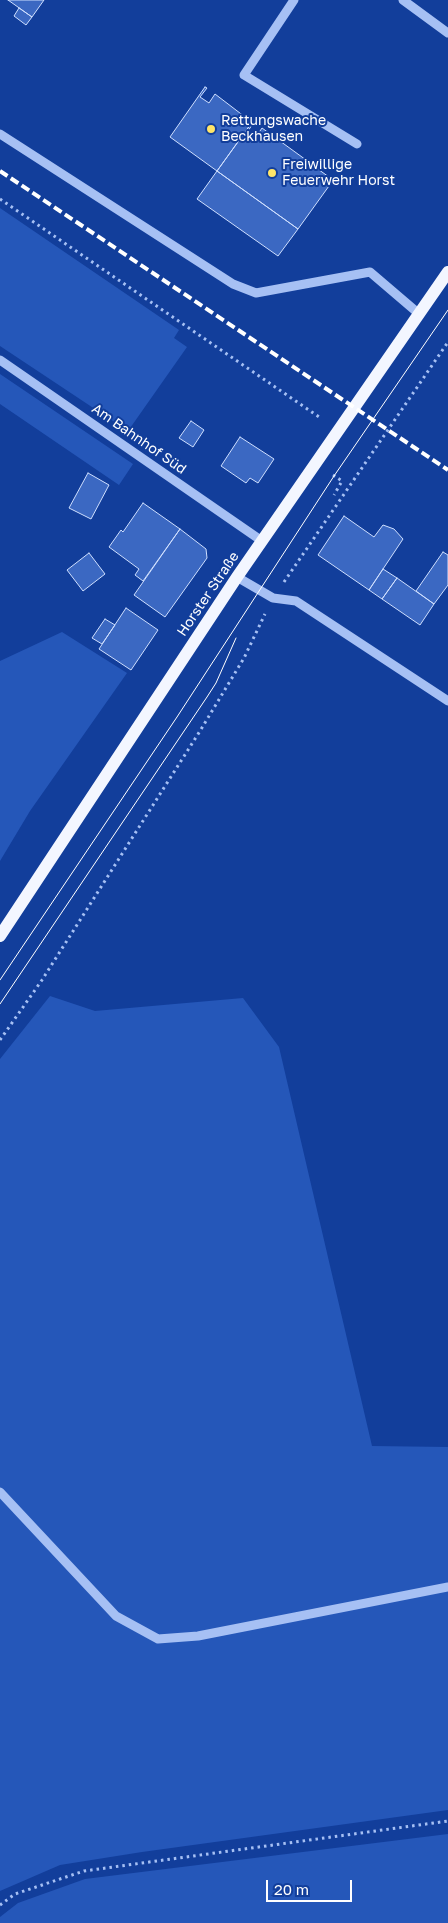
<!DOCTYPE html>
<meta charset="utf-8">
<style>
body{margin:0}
#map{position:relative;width:448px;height:1923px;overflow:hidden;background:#123e9b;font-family:"Golos Text",sans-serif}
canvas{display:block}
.scale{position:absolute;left:266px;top:1880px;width:86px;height:22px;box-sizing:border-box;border:2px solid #fff;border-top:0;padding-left:6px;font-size:15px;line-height:18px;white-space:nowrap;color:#fff;-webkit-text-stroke:4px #123e9b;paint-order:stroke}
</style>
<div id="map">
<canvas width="448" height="1923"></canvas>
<div class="scale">20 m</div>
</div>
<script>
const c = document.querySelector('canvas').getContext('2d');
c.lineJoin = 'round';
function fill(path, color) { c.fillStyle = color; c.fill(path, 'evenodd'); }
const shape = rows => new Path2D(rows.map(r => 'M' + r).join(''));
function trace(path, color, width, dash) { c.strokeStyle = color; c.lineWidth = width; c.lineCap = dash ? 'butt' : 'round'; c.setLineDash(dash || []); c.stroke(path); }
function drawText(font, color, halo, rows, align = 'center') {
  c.font = font + ' "Golos Text",sans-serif'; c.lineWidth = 4; c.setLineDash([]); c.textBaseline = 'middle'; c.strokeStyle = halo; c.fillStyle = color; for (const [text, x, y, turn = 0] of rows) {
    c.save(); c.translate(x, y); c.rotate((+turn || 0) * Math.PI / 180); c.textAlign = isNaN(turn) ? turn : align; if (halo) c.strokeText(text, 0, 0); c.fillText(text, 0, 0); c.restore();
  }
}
const green = shape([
 [0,208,179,330,174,338,187,347,128,431,0,346],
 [0,374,133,464,119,485,0,404],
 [62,632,127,673,30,811,0,861,0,661],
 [50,996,95,1011,243,998,279,1047,372,1446,448,1447,448,1810,142,1852,60,1865,0,1891,0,1059],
 [448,1834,448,1923,0,1923,0,1917,18,1903,85,1879]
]);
const building = shape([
 [8,0,44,0,32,17,8,0],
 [19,8,32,17,26,25,14,16,19,8],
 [205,87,207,88,200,97,209,103,215,94,249,120,253,121,217,171,170,137,205,87],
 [253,121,254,122,248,131,256,137,262,128,313,165,316,166,315,167,329,177,330,176,334,179,298,229,217,171,253,121],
 [217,171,298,229,278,256,197,199,217,171],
 [191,421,204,430,193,447,179,438,191,421],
 [240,437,274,459,258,483,250,478,246,483,221,466,240,437],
 [88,473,109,485,91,519,69,508,88,473],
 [143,503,180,529,143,581,135,575,139,569,109,547,121,530,123,532,143,503],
 [344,516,374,537,383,525,394,529,403,539,369,590,318,555,344,516],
 [180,529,206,549,207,558,165,617,134,595,180,529],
 [443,552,448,555,448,585,434,604,416,591,443,552],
 [89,553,105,574,83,591,67,570,89,553],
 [383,569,397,578,382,599,369,590,383,569],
 [397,578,434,604,420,625,382,599,397,578],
 [126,608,158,630,131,670,99,649,126,608],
 [105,619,115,625,102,644,92,638,105,619]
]);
const path = shape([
 [0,199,322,419],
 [333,475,342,481,334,495],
 [284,582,448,342],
 [0,1040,42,980,200,731,244,658,265,614],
 [0,1905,15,1894,84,1871,448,1821]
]);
const minor = shape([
 [294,0,244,75,357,144],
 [403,0,448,33],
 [0,134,233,284,256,293,370,272,418,313],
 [0,360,262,541],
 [237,577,273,598,296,601,448,701],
 [0,1492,116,1616,158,1639,198,1636,448,1587]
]);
const major = shape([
 [0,936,237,577,448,272]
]);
const tram = shape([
 [0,980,177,717,334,476,448,310],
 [0,1004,207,697,216,683,236,638]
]);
const rail = shape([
 [0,171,448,470]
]);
const markers = [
 [211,129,5,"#ffe569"],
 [272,173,5,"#ffe569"]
];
const poiNames = [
 ["Rettungswache",221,121],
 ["Beckhausen",221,137],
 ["Freiwillige",282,165],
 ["Feuerwehr Horst",282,181]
];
const streetNames = [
 ["Am Bahnhof Süd",139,439,35],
 ["Horster Straße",208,594,-56]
];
fill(green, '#2557b9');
fill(building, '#3b68c2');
trace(building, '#cfdffe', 1);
trace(path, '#a6c0f4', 3, [2.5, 4]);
trace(minor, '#a6c0f4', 9);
trace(major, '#f3f6ff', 12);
trace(tram, '#fff', 1);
trace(rail, '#fff', 4, [9, 4]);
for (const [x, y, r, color] of markers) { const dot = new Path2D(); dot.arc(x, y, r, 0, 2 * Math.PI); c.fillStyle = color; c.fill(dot); trace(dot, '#123e9b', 2); }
drawText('14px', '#fff', '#123e9b', poiNames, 'left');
drawText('14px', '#fff', '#123e9b', streetNames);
</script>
